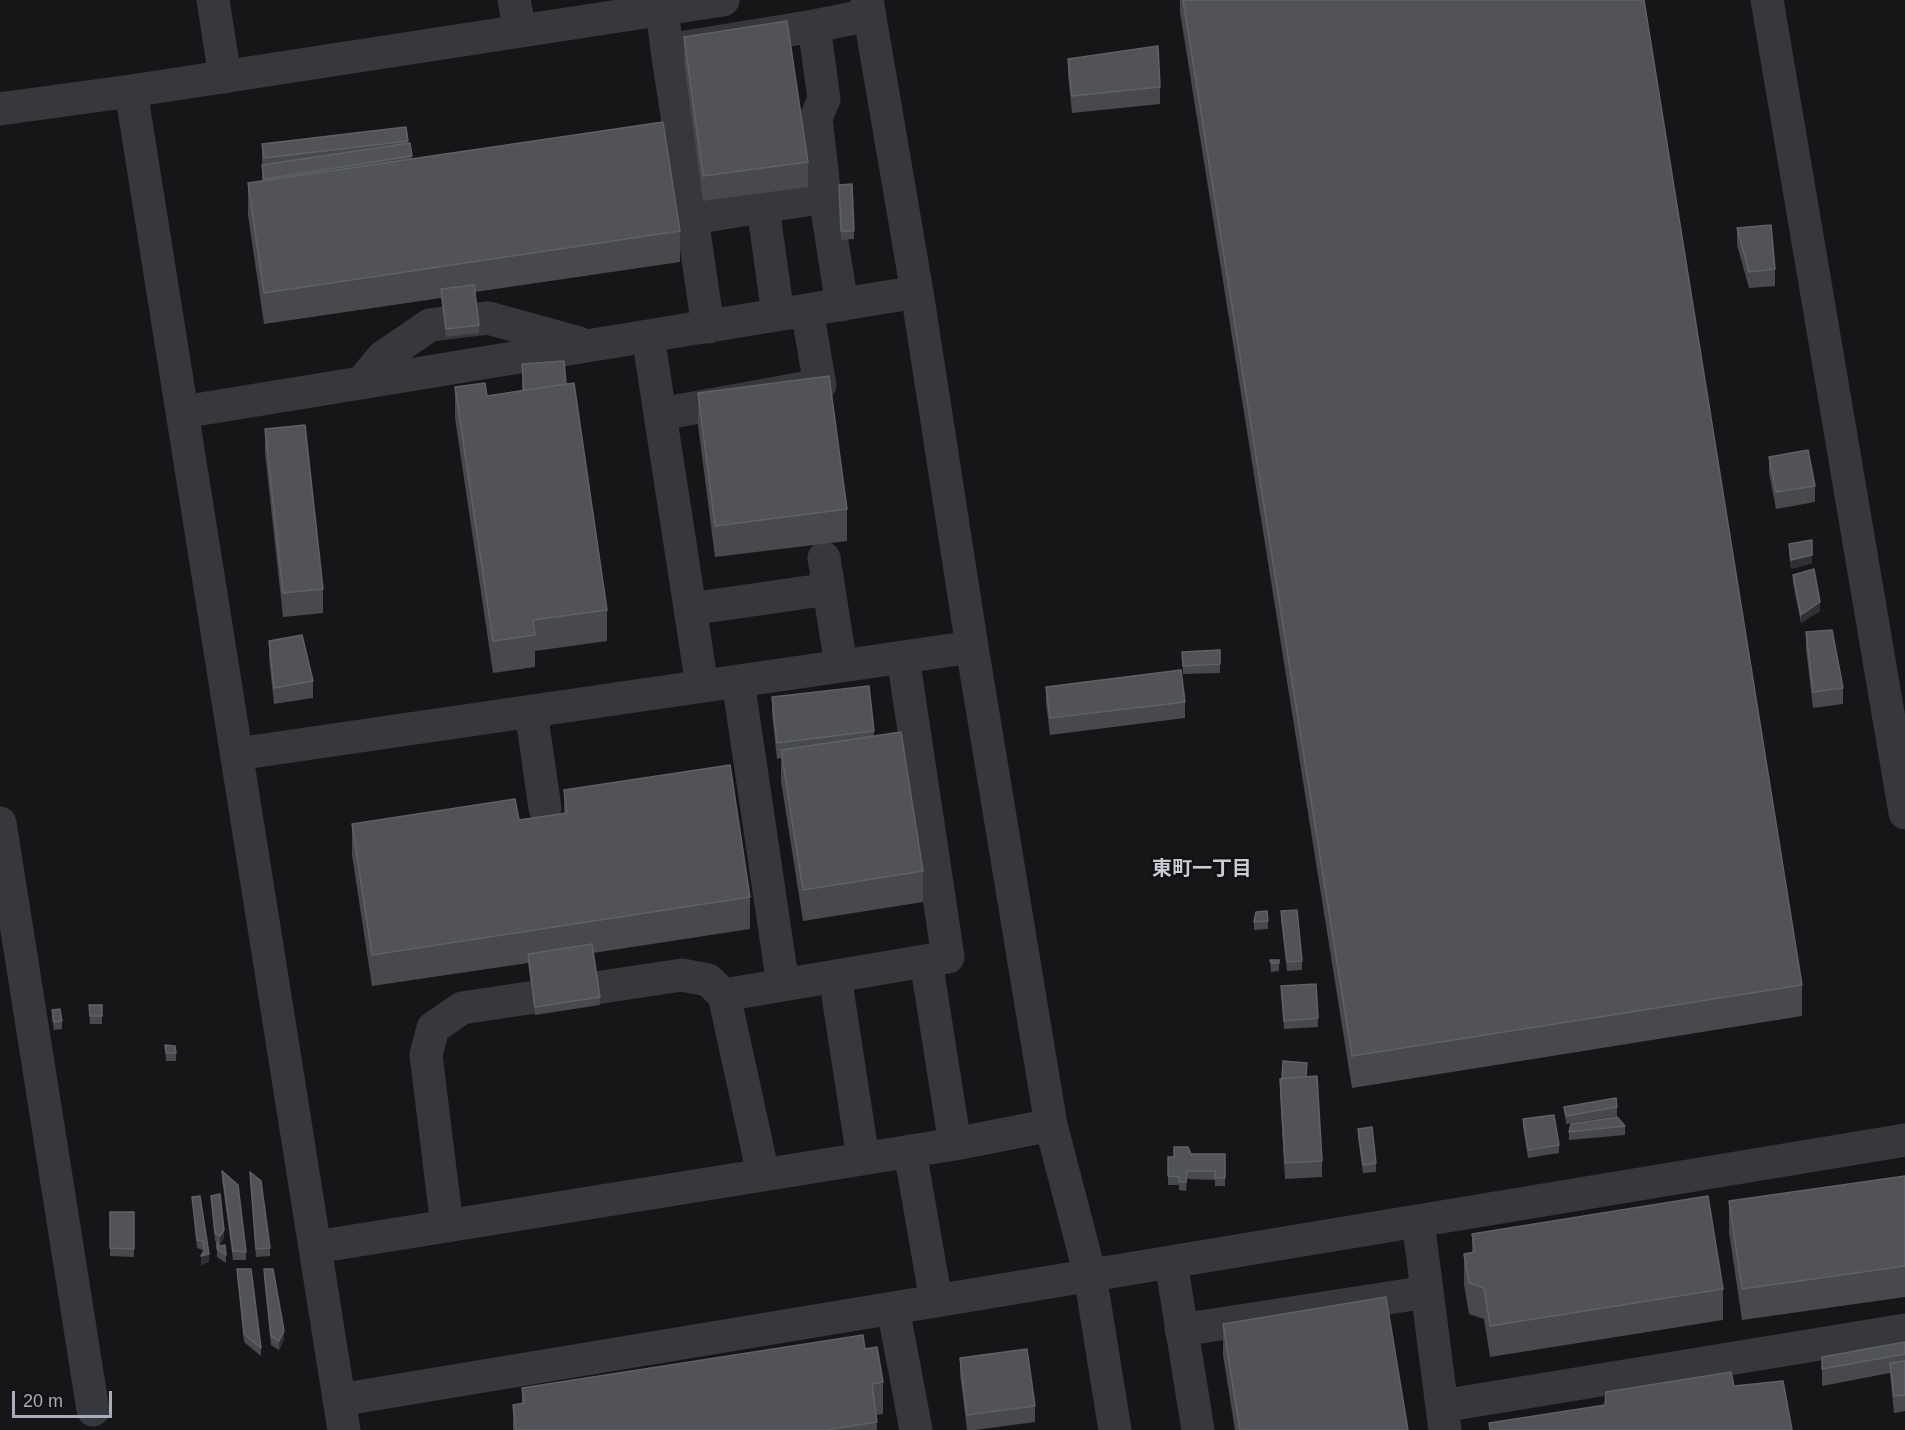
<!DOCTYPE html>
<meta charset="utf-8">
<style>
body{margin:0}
#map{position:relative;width:1905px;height:1430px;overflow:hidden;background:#161618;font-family:Helvetica,sans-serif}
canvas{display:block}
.scale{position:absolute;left:12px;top:1391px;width:100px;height:27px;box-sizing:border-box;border:3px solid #a8adb8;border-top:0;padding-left:8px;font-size:18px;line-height:21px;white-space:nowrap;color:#a8adb8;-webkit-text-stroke:4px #111113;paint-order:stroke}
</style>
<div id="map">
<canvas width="1905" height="1430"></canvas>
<div class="scale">20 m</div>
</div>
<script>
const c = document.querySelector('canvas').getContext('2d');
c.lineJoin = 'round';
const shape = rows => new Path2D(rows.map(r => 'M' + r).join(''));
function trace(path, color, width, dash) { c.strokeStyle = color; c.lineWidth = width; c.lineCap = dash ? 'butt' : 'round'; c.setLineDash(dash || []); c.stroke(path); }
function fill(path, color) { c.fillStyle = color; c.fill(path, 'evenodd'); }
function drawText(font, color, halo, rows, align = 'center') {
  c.font = font + ' Helvetica,"Noto Sans JP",sans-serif'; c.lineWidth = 4.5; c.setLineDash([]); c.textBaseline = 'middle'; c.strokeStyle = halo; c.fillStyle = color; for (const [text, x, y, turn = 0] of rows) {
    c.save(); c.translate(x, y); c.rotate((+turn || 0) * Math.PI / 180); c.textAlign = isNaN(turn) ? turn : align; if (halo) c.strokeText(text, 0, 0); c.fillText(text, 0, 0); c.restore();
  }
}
const minor = shape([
 [213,0,225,77],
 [514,0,520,31],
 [867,0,917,292,972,647,1051,1125,1090,1275,1115,1430],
 [1767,0,1905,813],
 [662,10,667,50,680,135,692,218,825,197,816,118,824,99,814,26,667,50],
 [814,26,869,15],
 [131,91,344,1430],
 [0,109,131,91,723,0],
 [825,197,842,305],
 [763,207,778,315],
 [692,218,708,327],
 [648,336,702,686],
 [361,383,383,357,430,325,488,318,579,343],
 [183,412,917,292],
 [661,414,820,385,807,310],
 [824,558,841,666],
 [690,609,829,589],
 [738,681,783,985],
 [531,711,545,808],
 [237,754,972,647],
 [0,823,93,1410],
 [926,961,955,1144],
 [835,976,863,1158],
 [724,995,948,957,903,657],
 [910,1151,936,1301],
 [1418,1221,1445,1430],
 [447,1226,426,1055,433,1028,462,1008,682,975,708,980,724,995,763,1174],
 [316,1247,955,1144,1051,1125],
 [1171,1262,1198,1430],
 [893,1308,916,1430],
 [1181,1330,1427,1292],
 [339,1400,1905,1140],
 [1442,1406,1905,1330]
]);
const wall = shape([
 [1180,0,1644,0,1802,985,1802,1016,1352,1088,1180,12],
 [684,37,808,162,808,187,703,201,684,61],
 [1068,59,1160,87,1160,104,1072,113,1068,75],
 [406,127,408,143,412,159,680,231,680,262,475,292,479,325,479,333,446,337,441,298,264,324,248,215,248,183,262,181,262,144],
 [839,185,854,231,854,239,841,240],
 [1737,228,1775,269,1775,286,1749,288,1737,245],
 [522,364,566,384,607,610,607,641,535,651,535,667,493,673,455,418,455,387,487,396,522,390],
 [698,393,847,509,847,541,715,557,698,425],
 [265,429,323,589,323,613,283,617,265,453],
 [1769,457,1815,486,1815,502,1776,509,1769,473],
 [1789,544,1812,563,1791,569,1789,552],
 [1793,575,1820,611,1801,623,1793,583],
 [1806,632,1843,688,1843,704,1813,708,1806,649],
 [269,641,313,681,313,698,274,704,269,658],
 [1220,650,1220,673,1183,674,1182,652],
 [1046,687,1185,702,1185,718,1050,735,1046,703],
 [772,697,874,731,874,736,923,871,923,902,803,921,781,781,781,758,777,759,772,714],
 [564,790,750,897,750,929,593,953,600,997,600,1005,535,1015,528,963,372,986,352,855,352,824,519,820,564,813],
 [1281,911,1302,961,1302,970,1287,971,1281,920],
 [1268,921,1268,929,1254,930,1254,922],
 [1270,960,1279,963,1279,971,1271,972],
 [1281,986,1318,1018,1318,1027,1284,1029],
 [89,1005,102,1005,102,1024,90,1024],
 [52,1010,62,1021,62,1029,54,1030,52,1018],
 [165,1045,176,1053,176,1061,166,1061],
 [1307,1077,1322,1161,1322,1177,1285,1179,1280,1095,1280,1079],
 [1564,1107,1617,1107,1617,1116,1566,1124],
 [1523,1119,1559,1145,1559,1153,1528,1158,1523,1127],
 [1625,1126,1625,1135,1569,1140,1569,1132],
 [1358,1129,1376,1163,1376,1172,1363,1173,1358,1137],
 [1191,1154,1225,1154,1225,1186,1215,1186,1215,1180,1187,1179,1186,1191,1179,1190,1179,1185,1168,1185,1168,1157,1174,1157],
 [222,1171,246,1252,246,1260,233,1260,222,1179],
 [250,1172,270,1248,270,1256,256,1257],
 [1905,1176,1905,1297,1742,1320,1729,1232,1729,1201],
 [211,1196,224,1238,220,1244,215,1241],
 [192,1197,209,1262,201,1265,203,1250,197,1248],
 [110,1212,134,1212,134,1257,110,1256],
 [1472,1234,1723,1289,1723,1320,1490,1357,1484,1319,1469,1314,1464,1285,1464,1254,1472,1253],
 [217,1242,226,1255,226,1263,217,1257],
 [237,1269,261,1348,261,1356,244,1342],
 [264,1269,284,1340,279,1350,271,1345,264,1278],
 [1223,1324,1408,1430,1235,1430,1223,1355],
 [1905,1342,1905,1411,1894,1413,1890,1373,1822,1386,1822,1369],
 [865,1349,883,1382,883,1414,876,1415,877,1430,513,1430,513,1405,522,1404,522,1388],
 [960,1358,1035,1406,1035,1422,975,1430,967,1430,960,1374]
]);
const shadedWall = shape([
 [1812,555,1812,563,1791,569,1791,560],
 [1820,602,1820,611,1801,623,1801,615],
 [224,1230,224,1238,220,1244,220,1236],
 [209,1254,209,1262,201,1265,201,1256],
 [284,1331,284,1340,279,1350,279,1341]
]);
const building = shape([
 [1183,0,1644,0,1802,985,1352,1056,1183,0],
 [787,21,808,162,703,176,684,37,787,21],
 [1158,46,1160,87,1072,96,1068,59,1158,46],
 [663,122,680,231,264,293,248,183,663,122],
 [406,127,408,141,264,158,262,144,406,127],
 [410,143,412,156,264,179,262,165,410,143],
 [852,184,854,231,841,231,839,185,852,184],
 [1771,225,1775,269,1749,272,1737,228,1771,225],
 [474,285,479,325,446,329,441,289,474,285],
 [564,361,566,384,524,390,522,364,564,361],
 [829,376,847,509,715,526,698,393,829,376],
 [485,383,487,396,574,383,607,610,533,620,535,635,493,641,455,387,485,383],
 [305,425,323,589,283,593,265,429,305,425],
 [1808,450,1815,486,1776,492,1769,457,1808,450],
 [1812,540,1812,555,1791,560,1789,544,1812,540],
 [1814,569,1820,602,1801,615,1793,575,1814,569],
 [1832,630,1843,688,1813,692,1806,632,1832,630],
 [302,635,313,681,274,688,269,641,302,635],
 [1220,650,1220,664,1183,666,1182,652,1220,650],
 [1181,670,1185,702,1050,718,1046,687,1181,670],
 [869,686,874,731,777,743,772,697,869,686],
 [901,732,923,871,803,890,781,750,901,732],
 [730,765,750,897,372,955,352,824,515,799,519,820,567,813,564,790,730,765],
 [1297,910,1302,961,1287,962,1281,911,1297,910],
 [1267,911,1268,921,1254,922,1256,912,1267,911],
 [592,944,600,997,535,1007,528,954,592,944],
 [1270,960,1279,960,1279,963,1271,963,1270,960],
 [1316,984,1318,1018,1284,1021,1281,986,1316,984],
 [89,1005,102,1005,102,1016,90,1016,89,1005],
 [60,1009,62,1021,54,1022,52,1010,60,1009],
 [165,1045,175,1046,176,1053,166,1053,165,1045],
 [1283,1061,1307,1063,1306,1077,1282,1078,1283,1061],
 [1317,1076,1322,1161,1285,1163,1280,1079,1317,1076],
 [1616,1098,1617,1107,1566,1116,1564,1107,1616,1098],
 [1554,1115,1559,1145,1528,1150,1523,1119,1554,1115],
 [1617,1117,1625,1126,1569,1132,1571,1124,1617,1117],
 [1372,1127,1376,1163,1363,1165,1358,1129,1372,1127],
 [1174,1147,1188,1147,1191,1154,1225,1154,1225,1178,1215,1178,1215,1171,1187,1171,1186,1182,1179,1182,1179,1177,1168,1176,1168,1157,1174,1157,1174,1147],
 [222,1171,238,1185,246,1252,233,1251,222,1171],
 [250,1172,261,1181,270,1248,256,1249,250,1172],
 [1905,1176,1905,1266,1742,1289,1729,1201,1905,1176],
 [220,1194,224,1230,220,1236,215,1233,211,1196,220,1194],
 [200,1196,209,1254,201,1256,204,1251,203,1241,197,1240,192,1197,200,1196],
 [1708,1196,1723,1289,1490,1326,1484,1288,1469,1283,1464,1254,1475,1252,1472,1234,1708,1196],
 [110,1212,134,1212,134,1249,110,1248,110,1212],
 [217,1242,220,1246,225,1245,226,1255,217,1249,217,1242],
 [237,1269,251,1269,261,1348,244,1334,237,1269],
 [264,1269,273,1269,284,1331,279,1341,271,1336,264,1269],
 [1386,1297,1408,1430,1240,1430,1223,1324,1386,1297],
 [863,1335,865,1349,877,1347,883,1382,872,1384,877,1422,827,1430,516,1430,513,1405,524,1403,522,1388,863,1335],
 [1905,1342,1905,1354,1822,1369,1822,1357,1905,1342],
 [1027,1349,1035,1406,967,1415,960,1358,1027,1349],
 [1905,1361,1905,1395,1894,1396,1890,1363,1905,1361],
 [1731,1372,1734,1386,1783,1381,1792,1430,1490,1430,1489,1423,1605,1405,1606,1392,1731,1372]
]);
const neighbourhoodNames = [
 ["東町一丁目",1202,869]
];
trace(minor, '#37383d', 33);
fill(wall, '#47494d');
fill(shadedWall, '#2f3033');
fill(building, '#525359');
trace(building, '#5f6168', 1.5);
drawText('bold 20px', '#c9ccd4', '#111113', neighbourhoodNames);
</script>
